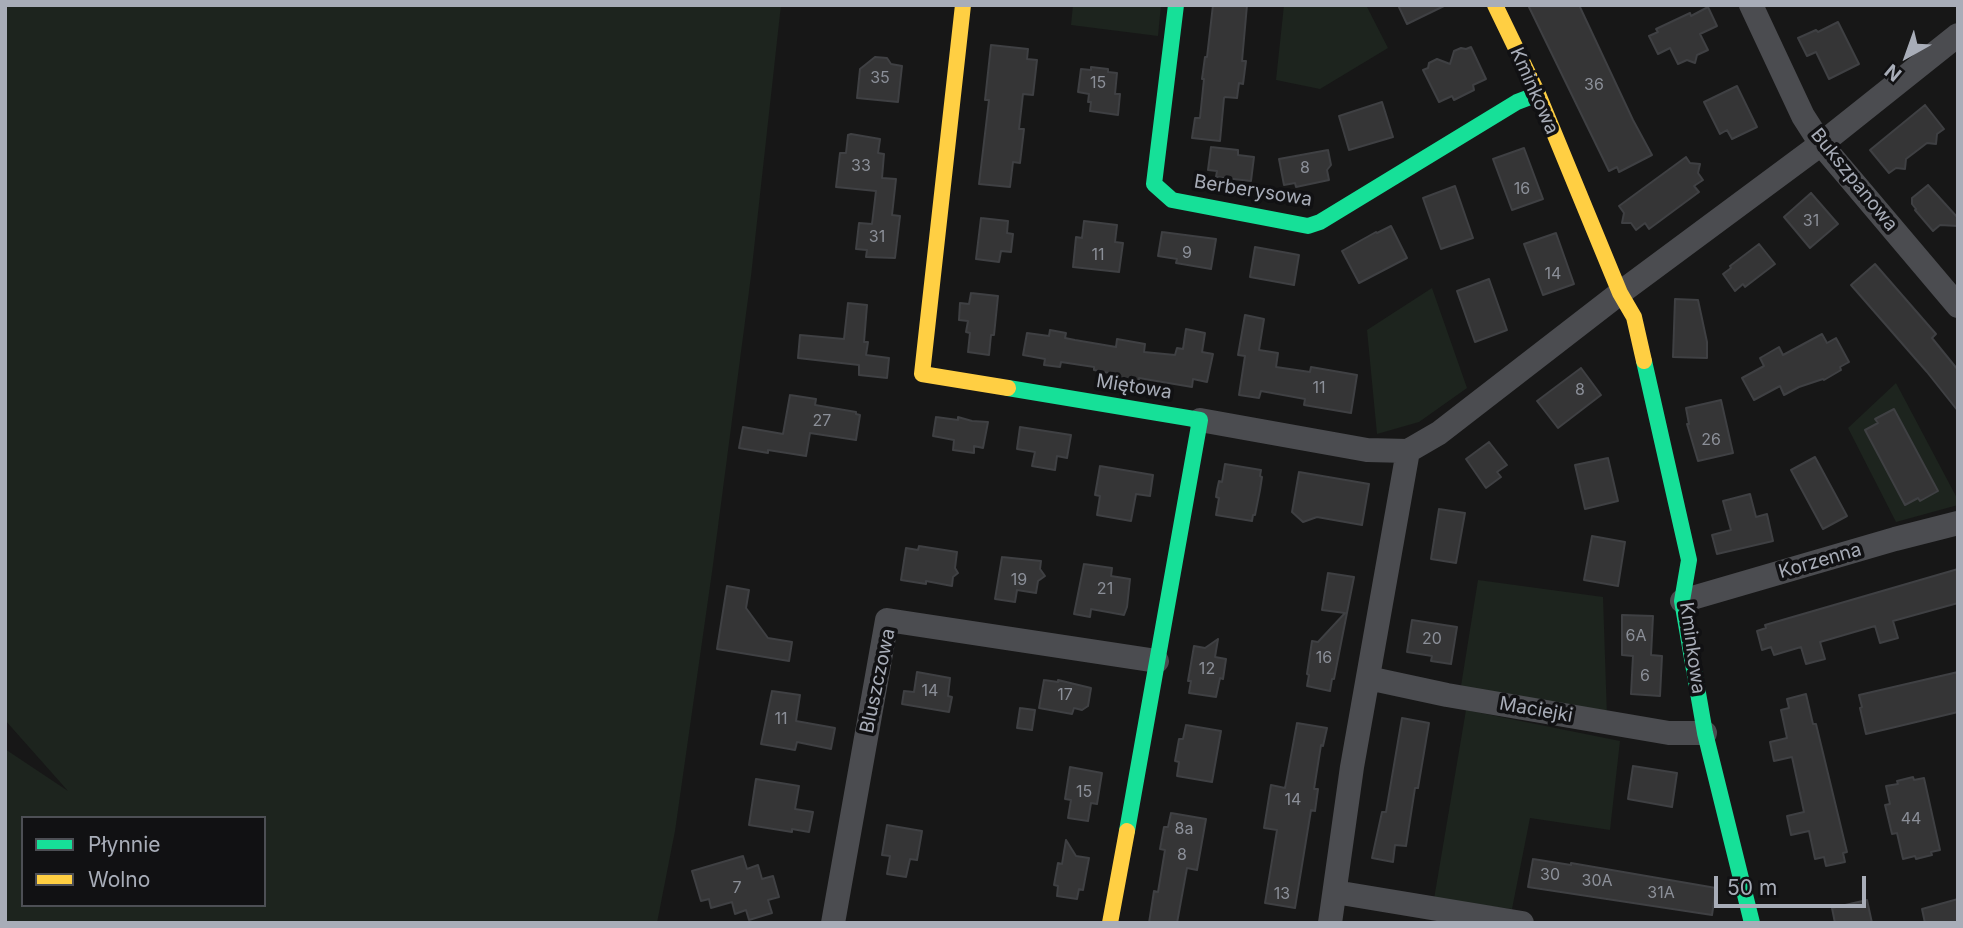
<!DOCTYPE html>
<meta charset="utf-8">
<style>
body{margin:0}
#map{position:relative;width:1963px;height:928px;overflow:hidden;background:#171717;font-family:Inter,sans-serif}
canvas{display:block}
.frame{position:absolute;inset:0;border:7px solid #a8adb8;pointer-events:none}
.legend{position:absolute;left:21px;top:816px;width:245px;height:91px;box-sizing:border-box;background:#111113;border:2px solid #4d4f55;margin:0;padding:9px 12px;list-style:none;font-size:21px;color:#a8adb8}
.legend li{display:flex;align-items:center;gap:14px;height:35px}
.legend b{width:35px;border:2px solid #4d4f55}
.north{position:absolute;left:1872px;top:21px;width:70px;height:70px;-webkit-text-stroke:5px #111113;paint-order:stroke;rotate:220deg;font-size:19px;font-weight:700;line-height:28px;text-align:center;color:#a8adb8}
.north::after{content:'';display:block;margin:auto;width:24px;height:32px;background:#a8adb8;clip-path:polygon(50% 0,100% 100%,50% 72%,0 100%)}
.scale{position:absolute;left:1714px;top:876px;width:152px;height:32px;box-sizing:border-box;border:4px solid #a8adb8;border-top:0;padding-left:9px;font-size:21px;line-height:24px;white-space:nowrap;color:#a8adb8;-webkit-text-stroke:5px #111113;paint-order:stroke}
</style>
<div id="map">
<canvas width="1963" height="928"></canvas>
<div class="frame"></div>
<ul class="legend">
<li><b style="height:9px;background:#16e098"></b>Płynnie</li>
<li><b style="height:9px;background:#ffcf43"></b>Wolno</li>
</ul>
<div class="north">N</div>
<div class="scale">50 m</div>
</div>
<script>
const c = document.querySelector('canvas').getContext('2d');
c.lineJoin = 'round';
function fill(path, color) { c.fillStyle = color; c.fill(path, 'evenodd'); }
const shape = rows => new Path2D(rows.map(r => 'M' + r).join(''));
function trace(path, color, width, dash) { c.strokeStyle = color; c.lineWidth = width; c.lineCap = dash ? 'butt' : 'round'; c.setLineDash(dash || []); c.stroke(path); }
function drawText(font, color, halo, rows, align = 'center') {
  c.font = font + ' Inter,sans-serif'; c.lineWidth = 7; c.setLineDash([]); c.textBaseline = 'middle'; c.strokeStyle = halo; c.fillStyle = color; for (const [text, x, y, turn = 0] of rows) {
    c.save(); c.translate(x, y); c.rotate((+turn || 0) * Math.PI / 180); c.textAlign = isNaN(turn) ? turn : align; if (halo) c.strokeText(text, 0, 0); c.fillText(text, 0, 0); c.restore();
  }
}
const green = shape([
 [5,5,781,5,751,276,712,572,675,831,657,923,5,923,5,749,68,791,5,720],
 [23,818,264,818,264,905,23,905],
 [1073,5,1161,5,1158,36,1071,25],
 [1284,5,1366,5,1388,48,1320,89,1276,80],
 [1432,288,1467,388,1419,422,1377,434,1367,330],
 [1896,383,1958,500,1958,505,1896,522,1848,428],
 [1478,580,1603,597,1607,717,1461,686],
 [1466,710,1620,741,1610,830,1530,818,1512,909,1434,899]
]);
const building = shape([
 [1213,5,1247,5,1242,61,1246,61,1243,84,1239,83,1237,98,1225,97,1224,98,1220,141,1192,138,1195,118,1200,118,1204,79,1202,79,1205,57,1207,57,1213,5],
 [1398,5,1446,5,1407,24,1398,5],
 [1528,5,1579,5,1633,120,1652,155,1619,172,1617,167,1609,171,1528,5],
 [1708,7,1717,26,1700,34,1708,50,1697,55,1695,63,1687,60,1678,64,1670,48,1658,54,1649,36,1658,32,1656,29,1690,13,1691,16,1708,7],
 [1838,22,1859,64,1829,79,1816,52,1807,56,1798,38,1816,30,1818,32,1838,22],
 [991,45,1028,49,1027,59,1037,60,1033,95,1023,94,1019,129,1024,129,1020,163,1013,162,1010,187,979,184,989,100,985,100,991,45],
 [1471,47,1486,79,1473,85,1474,90,1454,100,1452,96,1439,102,1423,70,1428,68,1429,63,1437,59,1450,64,1454,51,1461,48,1466,49,1471,47],
 [875,57,887,58,891,64,902,66,898,102,857,98,860,69,875,57],
 [1091,67,1108,69,1108,72,1117,73,1115,94,1120,94,1118,115,1090,111,1091,102,1088,102,1089,94,1078,92,1081,69,1091,70,1091,67],
 [1737,86,1757,127,1732,139,1727,130,1720,134,1704,102,1737,86],
 [1382,102,1393,137,1349,150,1339,116,1382,102],
 [1925,105,1944,129,1937,134,1936,144,1927,143,1906,159,1905,169,1896,168,1889,173,1870,150,1925,105],
 [851,134,880,139,878,153,884,154,882,178,896,179,892,215,900,216,895,258,866,257,867,250,856,249,859,223,872,224,876,191,836,187,840,153,846,153,848,135,851,134],
 [1211,147,1238,150,1238,155,1254,157,1251,181,1216,177,1217,171,1208,170,1211,147],
 [1524,148,1543,199,1512,210,1493,159,1524,148],
 [1328,150,1331,165,1327,170,1329,180,1296,187,1295,183,1284,185,1279,159,1328,150],
 [1686,157,1690,163,1700,164,1698,173,1703,180,1694,186,1699,192,1649,229,1645,223,1636,230,1631,223,1622,223,1624,213,1619,206,1686,157],
 [1928,185,1958,218,1958,226,1940,225,1933,231,1915,210,1916,209,1912,204,1912,198,1928,185],
 [1455,186,1473,238,1441,249,1423,198,1455,186],
 [1811,193,1838,224,1810,248,1784,217,1811,193],
 [981,218,1008,221,1007,233,1013,234,1011,252,1001,251,999,262,976,259,981,218],
 [1084,221,1117,225,1115,242,1123,243,1119,272,1073,267,1076,237,1082,238,1084,221],
 [1391,226,1407,258,1359,283,1342,251,1376,232,1377,233,1391,226],
 [1162,232,1216,239,1211,269,1176,263,1177,259,1158,256,1162,232],
 [1556,233,1574,284,1543,295,1524,244,1556,233],
 [1759,244,1775,264,1745,287,1743,284,1735,291,1723,274,1731,268,1730,266,1759,244],
 [1255,247,1299,255,1294,285,1250,277,1255,247],
 [1875,264,1936,334,1932,338,1958,370,1958,411,1927,372,1851,285,1875,264],
 [1489,279,1507,330,1475,342,1457,291,1489,279],
 [971,293,998,296,994,335,991,335,989,355,968,352,970,333,966,332,968,321,959,320,960,303,969,304,971,293],
 [1675,299,1698,300,1707,342,1707,358,1673,357,1675,299],
 [848,303,867,305,864,342,868,342,866,355,889,358,887,378,859,375,859,365,798,358,800,335,844,339,848,303],
 [1245,315,1264,319,1259,350,1278,353,1276,367,1310,372,1311,367,1357,375,1351,413,1304,405,1305,399,1261,391,1259,398,1239,395,1245,356,1238,355,1245,315],
 [1186,329,1205,333,1202,352,1213,354,1207,382,1193,379,1192,387,1139,378,1139,381,1118,377,1119,375,1094,370,1094,367,1061,362,1060,367,1044,365,1045,359,1023,355,1027,333,1049,336,1050,330,1066,333,1065,338,1075,340,1116,347,1117,339,1145,344,1144,352,1175,355,1177,348,1183,349,1186,329],
 [1822,334,1827,343,1836,338,1849,362,1840,367,1841,370,1824,380,1823,379,1799,387,1784,395,1780,386,1754,400,1742,378,1764,366,1760,358,1779,347,1783,355,1822,334],
 [1581,368,1601,395,1558,428,1537,401,1581,368],
 [790,395,816,399,815,405,856,412,856,414,860,415,856,440,810,433,806,456,768,450,768,453,739,448,743,427,783,434,790,395],
 [1721,400,1733,453,1698,461,1687,424,1689,424,1686,408,1721,400],
 [1894,409,1938,491,1920,501,1918,498,1905,505,1865,430,1878,423,1875,419,1894,409],
 [936,417,958,420,958,417,972,421,988,422,983,448,974,446,974,453,953,450,954,440,933,436,936,417],
 [1020,427,1071,435,1067,458,1057,456,1055,470,1032,466,1035,452,1017,449,1020,427],
 [1489,442,1507,465,1497,472,1501,477,1486,488,1466,459,1489,442],
 [1815,457,1847,516,1823,529,1791,470,1815,457],
 [1608,458,1618,501,1585,509,1575,465,1608,458],
 [1225,464,1261,470,1260,476,1262,477,1260,490,1255,515,1253,515,1252,521,1216,515,1219,498,1216,497,1217,490,1219,481,1222,482,1225,464],
 [1100,466,1153,475,1150,496,1136,494,1131,521,1097,515,1100,496,1095,495,1100,466],
 [1299,472,1369,484,1362,525,1317,517,1303,522,1292,512,1299,472],
 [1750,494,1756,517,1767,514,1773,541,1717,554,1712,535,1731,530,1723,501,1750,494],
 [1439,509,1465,513,1456,563,1431,559,1439,509],
 [1592,536,1625,542,1618,586,1584,580,1592,536],
 [919,546,957,552,955,568,958,573,953,577,952,586,926,581,926,584,901,580,906,548,918,550,919,546],
 [1002,557,1041,561,1040,569,1045,576,1038,581,1036,593,1017,590,1015,602,995,599,1002,557],
 [1084,564,1112,568,1111,576,1130,579,1127,607,1124,615,1091,609,1090,617,1074,614,1084,564],
 [1958,569,1958,603,1893,621,1898,638,1880,643,1875,626,1820,642,1825,659,1806,664,1801,647,1774,655,1771,647,1762,650,1757,631,1766,628,1765,625,1958,569],
 [1328,573,1354,577,1334,679,1332,679,1330,691,1307,686,1309,675,1307,674,1312,641,1318,642,1345,613,1322,610,1328,573],
 [727,586,749,590,746,608,768,638,792,642,789,661,717,649,727,586],
 [1622,615,1653,616,1651,655,1662,656,1660,696,1631,694,1633,656,1622,655,1622,615],
 [1412,620,1457,627,1451,664,1431,661,1432,656,1407,652,1412,620],
 [1218,639,1215,657,1226,659,1223,679,1220,678,1216,697,1189,693,1191,681,1188,681,1194,646,1205,648,1218,639],
 [917,672,950,678,948,696,952,697,949,712,902,704,904,691,914,692,917,672],
 [1958,672,1958,712,1866,734,1860,708,1862,707,1859,695,1958,672],
 [1044,680,1058,682,1058,680,1091,688,1088,706,1082,710,1074,708,1072,714,1039,708,1044,680],
 [772,691,800,695,796,721,835,728,831,749,797,742,795,750,761,744,772,691],
 [1806,694,1813,724,1816,724,1847,852,1843,853,1845,862,1826,866,1824,857,1815,859,1809,831,1791,835,1787,816,1804,812,1792,757,1774,761,1770,742,1787,738,1781,710,1789,708,1787,699,1806,694],
 [1020,708,1035,710,1032,730,1017,728,1020,708],
 [1402,718,1429,723,1418,788,1415,788,1406,846,1395,845,1393,862,1372,858,1382,812,1386,812,1402,718],
 [1297,723,1327,728,1323,746,1321,745,1314,789,1318,789,1315,811,1311,810,1295,908,1265,903,1277,830,1264,828,1271,785,1285,788,1297,723],
 [1186,725,1221,731,1212,782,1177,776,1179,762,1175,761,1179,739,1183,739,1186,725],
 [1633,766,1677,773,1672,807,1628,799,1633,766],
 [1070,767,1102,773,1097,804,1091,803,1088,821,1068,818,1071,800,1065,799,1070,767],
 [1913,777,1914,780,1924,778,1940,850,1931,852,1932,855,1916,859,1915,856,1903,859,1897,833,1892,834,1885,805,1890,804,1886,786,1898,784,1897,781,1913,777],
 [756,779,799,786,795,809,813,812,809,832,792,829,792,832,749,825,756,779],
 [1171,813,1206,819,1197,870,1187,868,1177,923,1149,923,1154,891,1158,892,1165,850,1160,849,1164,827,1168,827,1171,813],
 [887,825,922,831,917,860,910,859,906,877,887,874,890,856,882,855,887,825],
 [1066,840,1076,856,1089,858,1083,890,1079,889,1077,899,1057,896,1058,886,1054,885,1058,863,1062,864,1066,840],
 [743,856,747,869,758,865,762,879,773,876,779,897,768,900,772,913,749,920,746,910,735,914,732,902,711,908,709,899,701,901,692,871,743,856],
 [1533,859,1571,865,1571,863,1716,888,1712,915,1528,887,1533,859],
 [1958,899,1958,923,1925,923,1922,909,1958,899],
 [1867,900,1872,923,1835,923,1832,908,1867,900]
]);
const street = shape([
 [1751,5,1803,116,1821,144,1958,306],
 [1200,420,1367,450,1408,451,1439,433,1620,293,1821,144,1958,35],
 [1682,601,1895,539,1958,523],
 [1368,678,1447,695,1669,733,1705,733],
 [1335,892,1522,923],
 [833,923,887,620,1157,661],
 [1330,923,1352,767,1408,451]
]);
const fast = shape([
 [1176,5,1154,184,1172,200,1308,226,1320,222,1517,102,1538,94],
 [1644,361,1689,560,1682,601,1705,733,1752,923],
 [1008,388,1200,420,1127,831]
]);
const slow = shape([
 [963,5,922,374,1008,388],
 [1495,5,1538,94,1620,293,1634,317,1644,361],
 [1110,923,1127,831]
]);
const numberNames = [
 ["35",880,78],
 ["15",1098,83],
 ["36",1594,85],
 ["33",861,166],
 ["8",1305,168],
 ["16",1522,189],
 ["31",1811,221],
 ["31",877,237],
 ["9",1187,253],
 ["11",1098,255],
 ["14",1553,274],
 ["11",1319,388],
 ["8",1580,390],
 ["27",822,421],
 ["26",1711,440],
 ["19",1019,580],
 ["21",1105,589],
 ["6A",1636,636],
 ["20",1432,639],
 ["16",1324,658],
 ["12",1207,669],
 ["6",1645,676],
 ["14",930,691],
 ["17",1065,695],
 ["11",781,719],
 ["15",1084,792],
 ["14",1293,800],
 ["44",1911,819],
 ["8a",1184,829],
 ["8",1182,855],
 ["30",1550,875],
 ["30A",1597,881],
 ["7",737,888],
 ["31A",1661,893],
 ["13",1282,894]
];
const streetNames = [
 ["Kminkowa",1534,91,66],
 ["Bukszpanowa",1854,180,51],
 ["Berberysowa",1253,191,9],
 ["Miętowa",1134,387,9],
 ["Korzenna",1820,561,-16],
 ["Kminkowa",1692,648,82],
 ["Bluszczowa",878,681,-78],
 ["Maciejki",1536,710,10]
];
fill(green, '#1d241e');
fill(building, '#353536');
trace(building, '#3f4043', 2);
trace(street, '#4b4c50', 24);
trace(fast, '#16e098', 16);
trace(slow, '#ffcf43', 16);
drawText('16px', '#8b8f98', null, numberNames);
drawText('19px', '#a8adb8', '#111113', streetNames);
</script>
